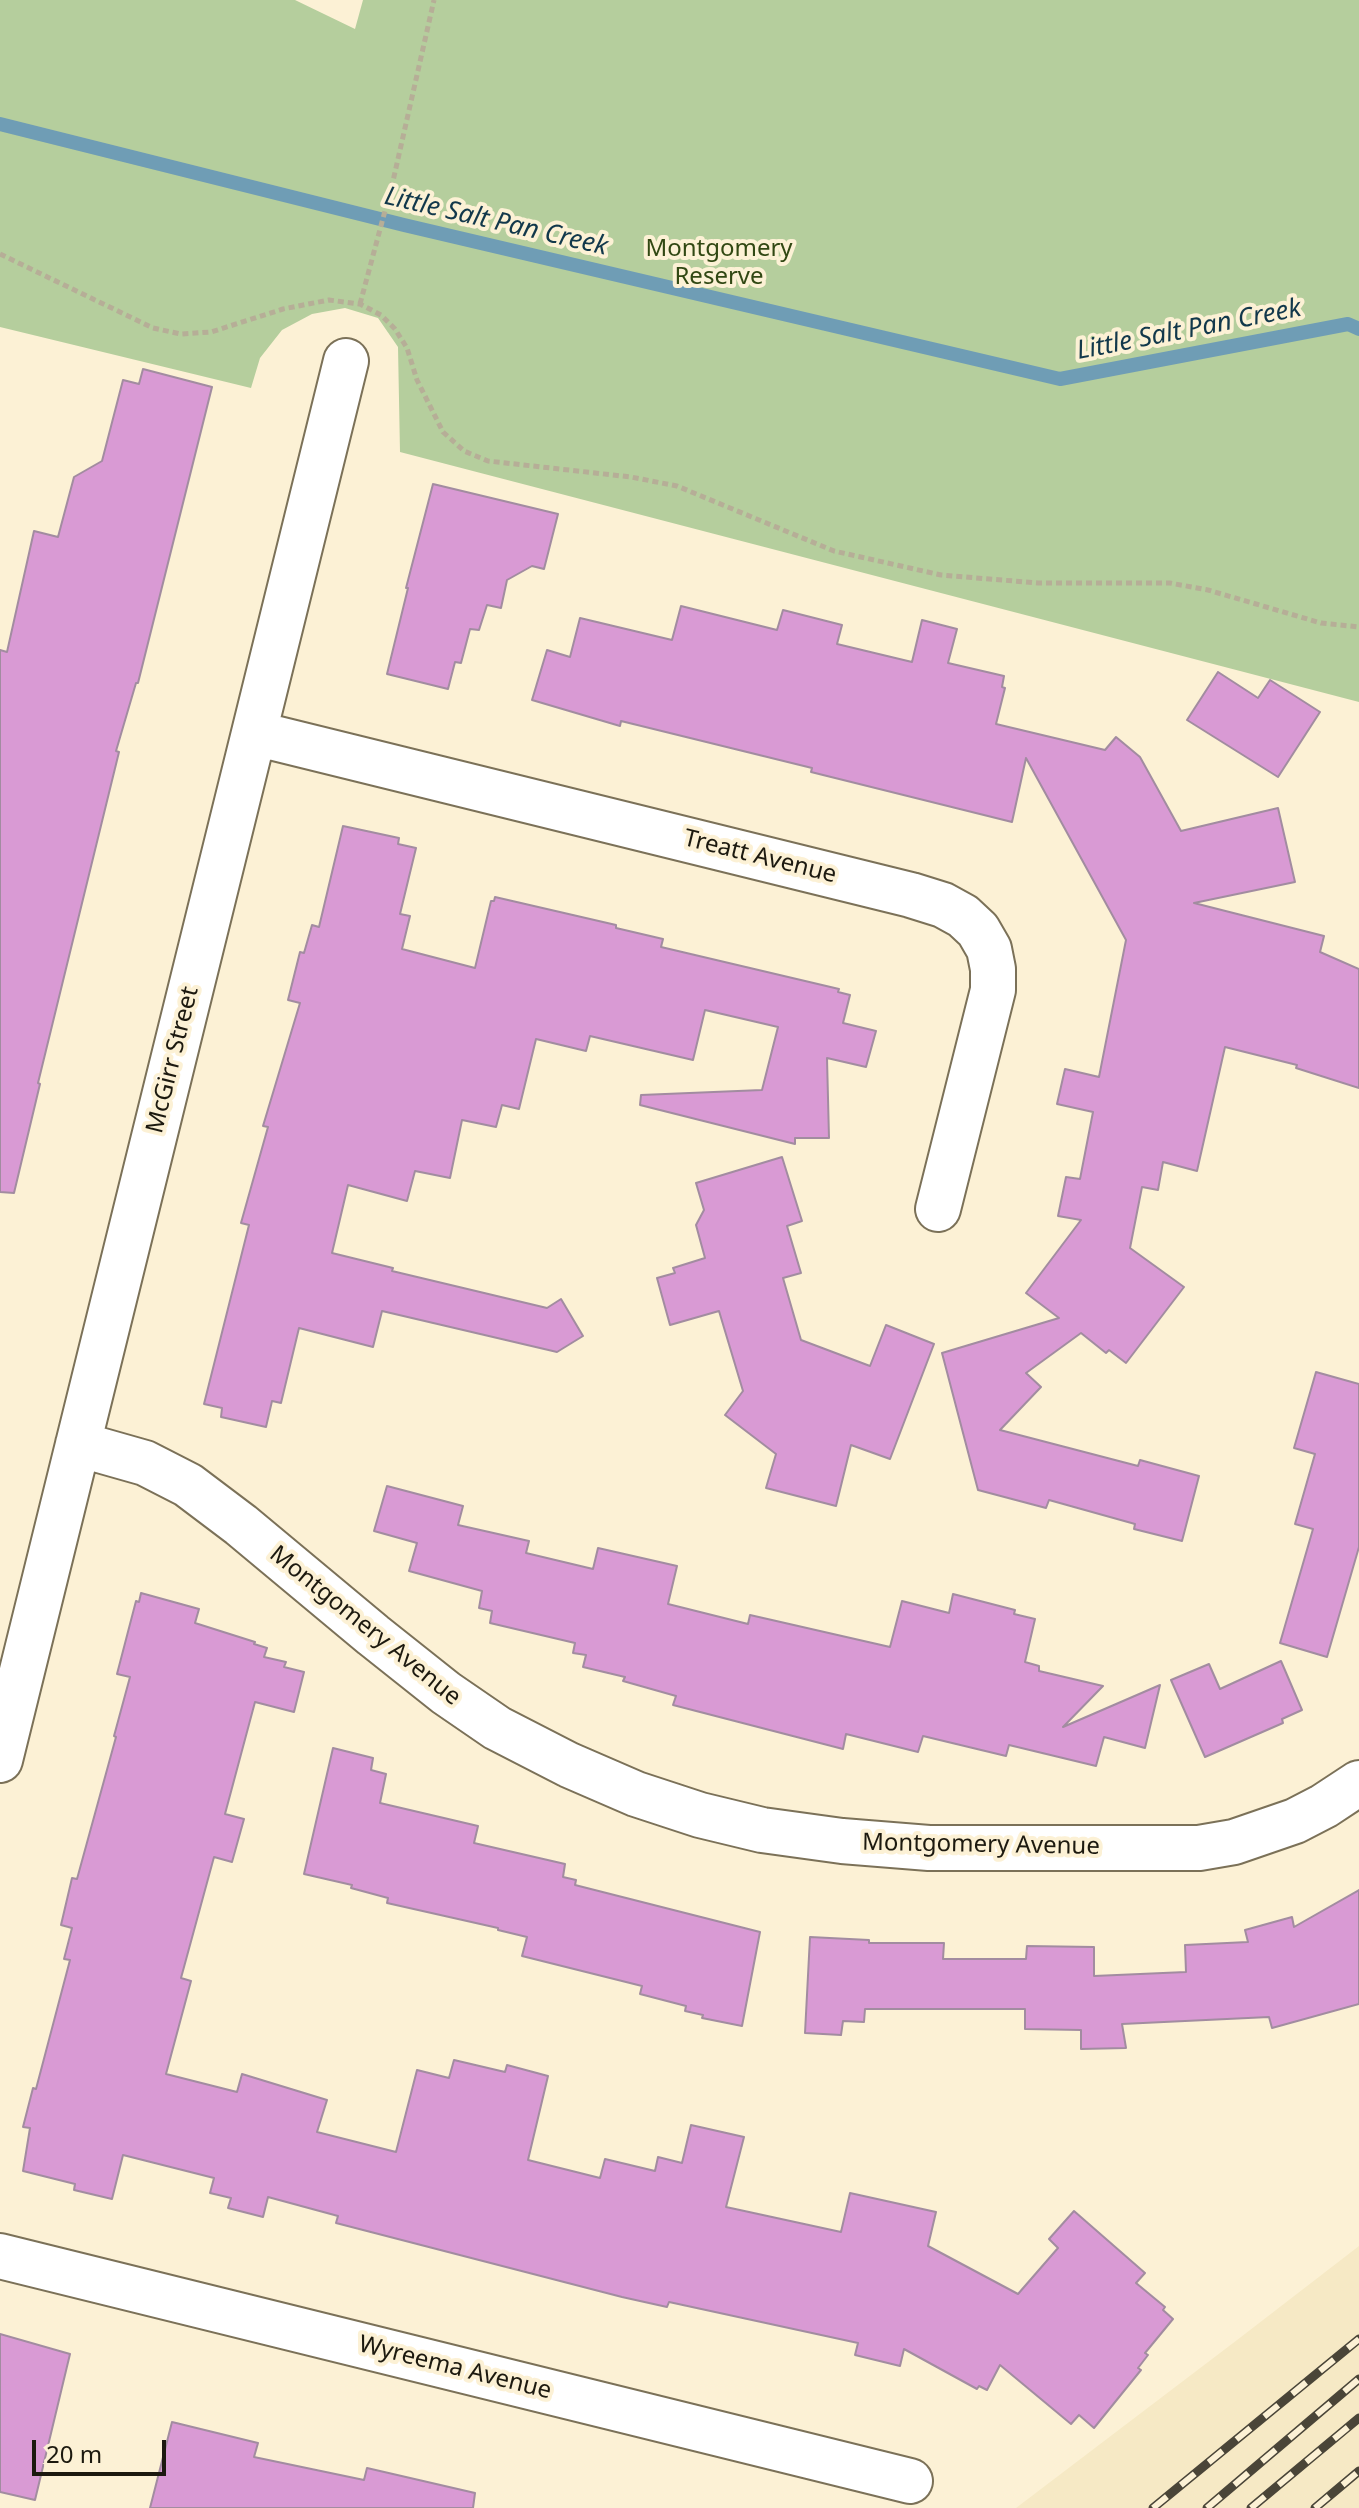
<!DOCTYPE html>
<style>
body{margin:0}
#map{position:relative;width:1359px;height:2508px;overflow:hidden;background:#fcf1d5;font-family:"Noto Sans",sans-serif}
canvas{display:block}
.scale{position:absolute;left:32px;top:2440px;width:134px;height:36px;box-sizing:border-box;border:4px solid #1c190f;border-top:0;padding-left:10px;font-size:24px;line-height:28px;white-space:nowrap;color:#1c190f;-webkit-text-stroke:6px #fcf1d5;paint-order:stroke}
</style>
<div id="map">
<canvas width="1359" height="2508"></canvas>
<div class="scale">20 m</div>
</div>
<script>
const c = document.querySelector('canvas').getContext('2d');
c.lineJoin = 'round';
function fill(path, color) { c.fillStyle = color; c.fill(path, 'evenodd'); }
const shape = rows => new Path2D(rows.map(r => 'M' + r).join(''));
function trace(path, color, width, dash) { c.strokeStyle = color; c.lineWidth = width; c.lineCap = dash ? 'butt' : 'round'; c.setLineDash(dash || []); c.stroke(path); }
function drawText(font, color, halo, rows, align = 'center') {
  c.font = font + ' "Noto Sans",sans-serif'; c.lineWidth = 8; c.setLineDash([]); c.textBaseline = 'middle'; c.strokeStyle = halo; c.fillStyle = color; for (const [text, x, y, turn = 0] of rows) {
    c.save(); c.translate(x, y); c.rotate((+turn || 0) * Math.PI / 180); c.textAlign = isNaN(turn) ? turn : align; if (halo) c.strokeText(text, 0, 0); c.fillText(text, 0, 0); c.restore();
  }
}
const built = shape([
 [1359,2246,1359,2508,1016,2508,1241,2337]
]);
const green = shape([
 [0,0,295,0,355,29,363,0,1359,0,1359,702,400,452,398,347,378,318,345,308,312,314,282,330,260,358,251,388,0,327]
]);
const stream = shape([
 [0,124,404,225,1060,379,1348,324,1359,329]
]);
const building = shape([
 [143,369,212,387,138,683,136,683,116,751,119,752,38,1083,40,1084,14,1193,0,1192,0,650,7,652,34,531,58,537,74,477,102,461,123,380,139,384,143,369],
 [433,484,558,514,544,569,532,566,507,580,501,608,487,605,479,630,470,629,461,663,455,662,448,689,387,674,408,588,406,588,433,484],
 [681,606,777,630,783,610,842,625,837,644,912,662,922,620,957,629,948,663,1004,676,1002,687,1005,688,996,724,1105,750,1116,737,1140,757,1181,831,1278,808,1295,882,1194,903,1324,936,1320,952,1359,969,1359,1088,1296,1068,1297,1065,1225,1047,1197,1171,1163,1162,1158,1190,1142,1187,1130,1248,1184,1287,1126,1363,1109,1350,1106,1353,1081,1333,1026,1373,1041,1387,1000,1430,1138,1466,1140,1460,1199,1476,1182,1541,1134,1529,1135,1524,1049,1500,1046,1508,978,1490,942,1353,1059,1318,1026,1293,1081,1220,1058,1216,1066,1177,1080,1179,1093,1112,1057,1104,1065,1069,1099,1077,1126,940,1026,758,1012,822,811,772,812,768,621,721,620,726,532,700,547,650,570,657,580,618,672,640,681,606],
 [1218,672,1258,698,1270,680,1320,712,1278,777,1187,720,1218,672],
 [343,826,399,838,398,844,416,848,400,914,410,916,402,949,475,968,491,901,494,901,495,897,616,925,616,928,663,939,661,947,839,989,838,992,850,995,843,1023,876,1031,866,1067,827,1058,829,1138,795,1138,795,1144,640,1105,641,1095,762,1090,778,1027,705,1010,693,1060,590,1036,586,1051,536,1039,519,1109,502,1105,496,1127,462,1120,450,1178,415,1171,407,1201,348,1185,332,1253,393,1268,392,1271,547,1308,561,1299,583,1336,557,1352,382,1311,373,1347,299,1328,281,1403,272,1401,266,1427,221,1417,222,1408,204,1404,249,1225,241,1223,268,1127,263,1126,300,1003,288,1000,300,952,304,953,312,925,319,927,343,826],
 [782,1157,802,1221,787,1226,801,1273,783,1278,801,1340,870,1366,886,1325,934,1344,890,1459,851,1445,836,1506,766,1488,776,1454,725,1415,743,1391,719,1311,670,1325,657,1278,675,1273,673,1268,705,1258,696,1225,704,1210,696,1183,782,1157],
 [1316,1372,1359,1384,1359,1547,1327,1657,1280,1643,1313,1529,1295,1524,1315,1454,1294,1448,1316,1372],
 [387,1486,463,1506,458,1525,529,1541,526,1553,593,1569,598,1548,677,1566,668,1604,748,1624,750,1615,890,1647,902,1601,949,1613,953,1594,1015,1610,1014,1614,1035,1619,1025,1662,1039,1666,1039,1671,1103,1686,1063,1727,1160,1685,1145,1748,1104,1737,1096,1766,1009,1745,1006,1756,923,1736,918,1752,846,1734,843,1749,673,1705,676,1696,623,1681,625,1677,583,1667,586,1655,573,1653,575,1643,490,1623,492,1611,479,1608,482,1591,409,1571,417,1543,374,1531,387,1486],
 [141,1593,199,1609,195,1623,255,1642,254,1644,267,1648,264,1657,286,1662,284,1667,304,1672,294,1712,255,1702,225,1814,244,1819,232,1862,214,1857,181,1978,191,1981,166,2074,237,2092,242,2074,327,2100,317,2132,396,2152,417,2070,449,2078,454,2060,505,2072,507,2065,548,2076,528,2160,600,2178,605,2159,655,2171,658,2157,682,2163,691,2125,744,2137,726,2207,841,2232,850,2193,936,2212,928,2246,1018,2294,1058,2248,1049,2239,1074,2211,1145,2273,1136,2283,1165,2307,1163,2310,1173,2319,1145,2353,1148,2355,1138,2368,1141,2370,1094,2428,1079,2415,1071,2424,1000,2365,987,2390,979,2386,977,2389,904,2349,900,2366,855,2355,858,2343,669,2302,667,2307,622,2297,336,2223,338,2216,268,2197,263,2217,228,2208,231,2198,210,2193,214,2178,123,2155,112,2199,74,2190,75,2184,23,2171,30,2128,23,2127,33,2088,36,2089,70,1960,64,1959,72,1928,61,1925,72,1878,77,1879,116,1737,114,1736,130,1677,117,1674,136,1601,139,1602,141,1593],
 [1281,1661,1302,1710,1282,1719,1283,1723,1205,1757,1171,1680,1209,1664,1220,1689,1281,1661],
 [333,1748,373,1758,371,1770,386,1774,380,1803,478,1826,474,1843,565,1864,563,1877,576,1880,575,1885,760,1932,742,2026,702,2018,703,2015,685,2011,686,2006,640,1994,642,1986,522,1956,527,1937,498,1930,498,1928,387,1903,388,1898,351,1888,352,1885,304,1874,333,1748],
 [1359,1890,1359,2004,1272,2028,1269,2017,1122,2024,1126,2048,1081,2049,1081,2030,1025,2029,1025,2009,865,2009,864,2022,843,2021,841,2035,805,2033,810,1937,869,1940,869,1943,944,1943,943,1959,1026,1959,1027,1946,1094,1947,1094,1976,1186,1972,1185,1945,1248,1942,1245,1930,1292,1917,1294,1927,1359,1890],
 [0,2334,70,2354,35,2500,0,2492,0,2334],
 [172,2422,258,2443,254,2457,364,2480,367,2468,475,2493,473,2508,150,2508,172,2422]
]);
const path = shape([
 [0,254,153,328,181,334,211,332,283,309,329,300,360,304,381,315,395,329,407,348,417,380,443,432,464,451,488,461,631,477,677,486,834,551,941,575,1038,583,1170,583,1208,590,1321,623,1359,627],
 [360,304,393,181,434,0]
]);
const minor = shape([
 [254,733,911,895,943,905,963,916,978,930,989,949,993,969,993,990,938,1209],
 [78,1444,145,1463,188,1485,241,1525,373,1635,446,1693,497,1728,569,1765,636,1794,700,1815,762,1830,842,1841,929,1848,1199,1848,1234,1842,1295,1821,1324,1806,1359,1783],
 [0,1760,346,361],
 [0,2256,910,2481]
]);
const rail = shape([
 [1153,2508,1359,2339],
 [1207,2508,1359,2379],
 [1251,2508,1359,2418],
 [1315,2508,1359,2471]
]);
const parkNames = [
 ["Montgomery",719,249],
 ["Reserve",719,277]
];
const streetNames = [
 ["Treatt Avenue",760,857,14],
 ["McGirr Street",173,1060,-76],
 ["Montgomery Avenue",365,1626,39],
 ["Montgomery Avenue",981,1845,1],
 ["Wyreema Avenue",455,2368,14]
];
const waterNames = [
 ["Little Salt Pan Creek",496,222,13],
 ["Little Salt Pan Creek",1189,330,-11]
];
fill(built, '#f6e9c5');
fill(green, '#b5ce9d');
trace(stream, '#6f9db5', 14);
fill(building, '#d99ad4');
trace(building, '#a28ca0', 2);
trace(minor, '#7b7158', 48);
trace(path, '#b6ae97', 5, [6, 4]);
trace(minor, '#fff', 44);
trace(rail, '#4a4538', 9);
trace(rail, '#fcf1d5', 6, [18]);
drawText('24px', '#314813', '#fcf1d5', parkNames);
drawText('24px', '#1c190f', '#fcf1d5', streetNames);
drawText('italic 26px', '#12384b', '#fcf1d5', waterNames);
</script>
